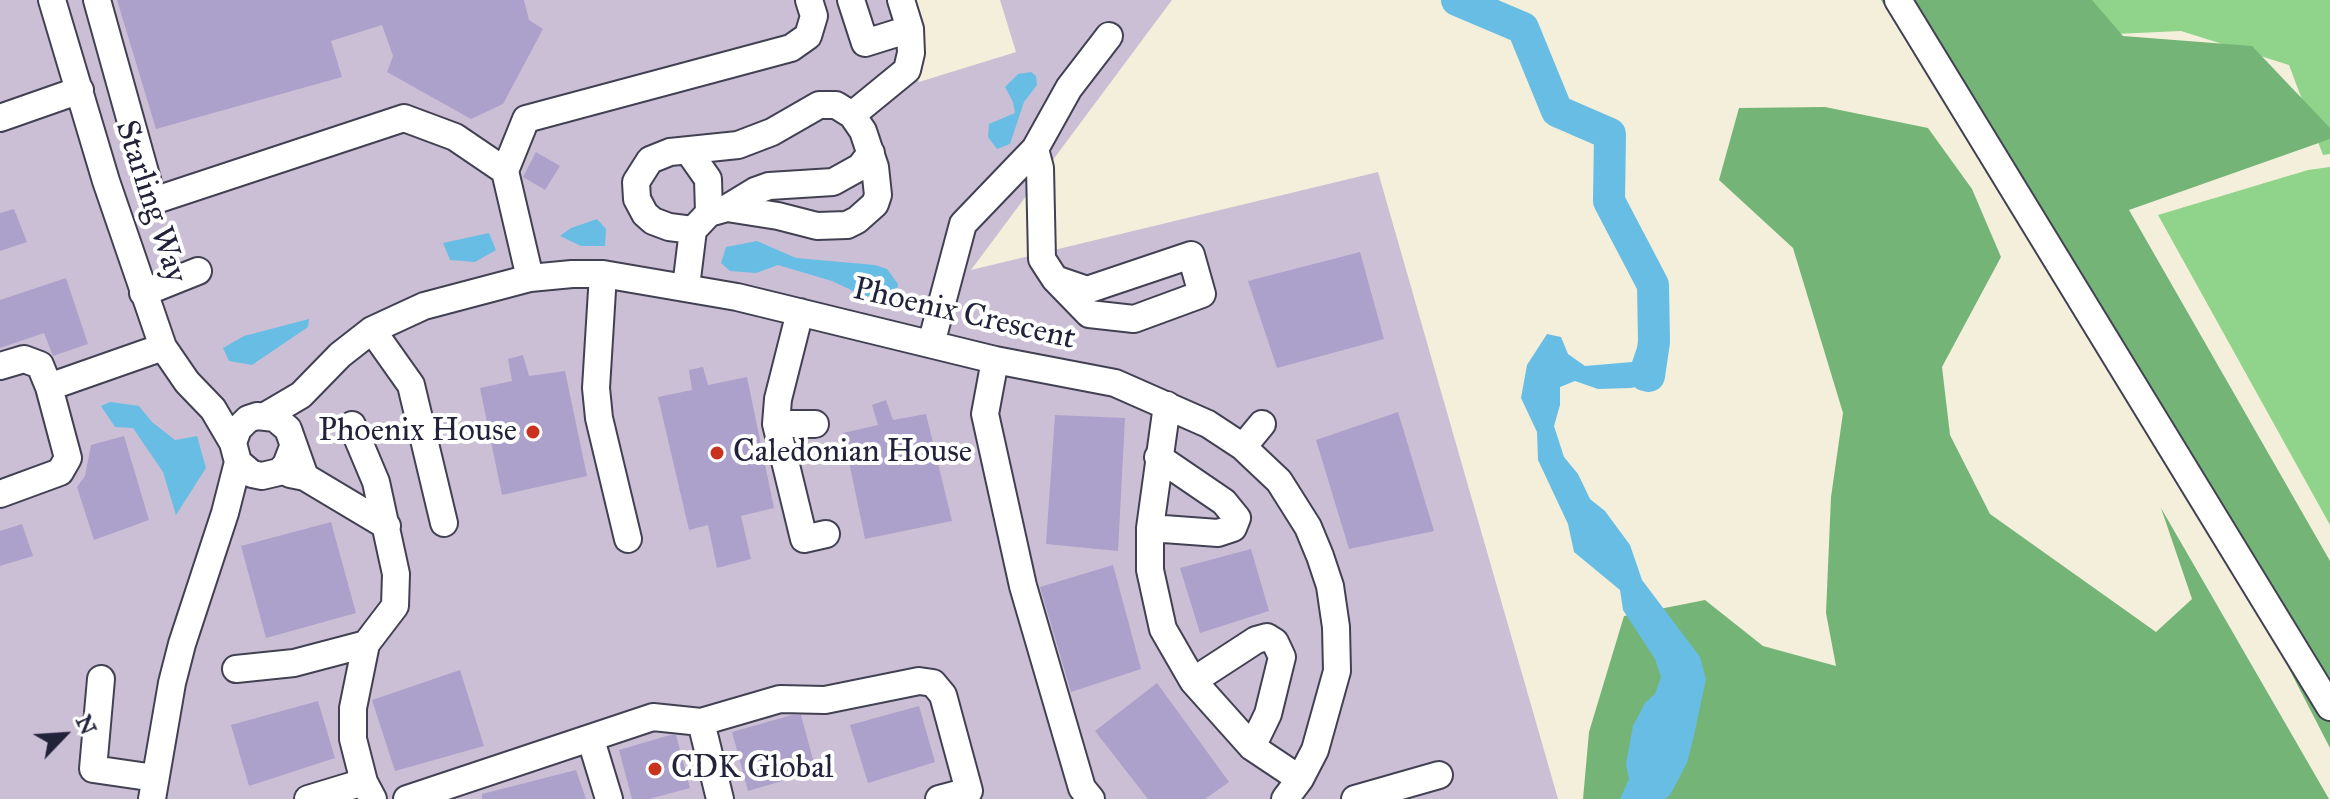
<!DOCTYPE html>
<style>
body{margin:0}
#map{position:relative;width:2330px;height:799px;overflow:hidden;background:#f3efdb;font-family:"IM FELL Great Primer",serif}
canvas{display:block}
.north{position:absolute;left:24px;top:695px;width:80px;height:80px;-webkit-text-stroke:6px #fff;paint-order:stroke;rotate:65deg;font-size:22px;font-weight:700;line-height:32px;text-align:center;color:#22223b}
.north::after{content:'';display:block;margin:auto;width:28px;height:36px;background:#22223b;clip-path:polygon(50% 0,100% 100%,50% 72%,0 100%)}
</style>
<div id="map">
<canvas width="2330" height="799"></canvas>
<div class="north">N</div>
</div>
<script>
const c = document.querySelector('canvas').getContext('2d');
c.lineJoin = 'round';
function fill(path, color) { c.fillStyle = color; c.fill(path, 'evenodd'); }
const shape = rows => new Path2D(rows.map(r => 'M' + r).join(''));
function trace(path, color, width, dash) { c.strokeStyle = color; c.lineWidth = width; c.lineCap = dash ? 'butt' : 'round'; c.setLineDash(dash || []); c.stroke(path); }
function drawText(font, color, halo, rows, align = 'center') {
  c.font = font + ' "IM FELL Great Primer",serif'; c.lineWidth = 8; c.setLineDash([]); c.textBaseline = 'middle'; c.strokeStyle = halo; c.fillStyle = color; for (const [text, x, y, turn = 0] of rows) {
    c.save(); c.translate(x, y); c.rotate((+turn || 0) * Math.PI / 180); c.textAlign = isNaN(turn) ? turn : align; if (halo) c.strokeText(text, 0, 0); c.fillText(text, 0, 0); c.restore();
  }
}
const industrial = shape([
 [0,0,895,0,919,82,1016,52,1000,0,1172,0,971,270,1378,172,1558,799,0,799]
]);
const green = shape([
 [2072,0,2330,0,2330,154,2323,155,2289,65,2181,31,2093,35],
 [2330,167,2330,525,2158,215,2308,170]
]);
const forest = shape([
 [1881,0,2092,0,2123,36,2252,46,2330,128,2330,139,2129,210,2330,561,2330,748,2284,659],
 [1825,107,1928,128,1972,189,2001,257,1942,367,1950,435,1990,514,2156,632,2192,599,2161,508,2329,799,1583,799,1589,732,1624,616,1705,600,1763,646,1836,666,1826,613,1831,497,1843,413,1793,248,1719,180,1739,108]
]);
const water = shape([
 [1031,72,1036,76,1037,85,1024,102,1010,144,997,149,988,137,989,124,1015,113,1013,102,1005,87,1018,74],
 [597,219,606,229,605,246,581,246,560,236,571,228],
 [489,233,496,250,475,262,450,260,443,243],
 [757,241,796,258,875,265,887,269,898,284,896,298,864,296,832,281,778,265,756,273,730,271,721,263,726,247],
 [309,319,308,327,252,365,229,361,223,348,244,336],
 [1547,334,1561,337,1568,354,1585,366,1632,362,1638,345,1660,336,1665,347,1663,381,1631,388,1598,389,1575,381,1560,387,1560,405,1554,426,1564,457,1578,474,1590,499,1605,511,1630,545,1642,580,1700,657,1706,679,1694,735,1687,763,1670,795,1665,799,1620,799,1629,779,1626,764,1633,726,1645,703,1655,694,1661,677,1655,659,1623,610,1620,590,1574,552,1568,524,1538,460,1537,432,1521,398,1527,365],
 [110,402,139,406,152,422,175,440,197,436,206,468,176,515,163,472,133,428,115,427,101,406]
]);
const river = shape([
 [1457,0,1523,28,1557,111,1610,134,1609,201,1653,285,1654,342,1649,376,1645,375]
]);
const building = shape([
 [117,0,524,0,529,20,543,29,503,104,471,119,387,72,393,56,382,25,331,41,342,77,156,129],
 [536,152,560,166,545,190,523,177],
 [14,209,27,242,0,251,0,213],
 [1360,252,1384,339,1277,368,1248,281],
 [66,278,88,344,53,356,44,333,0,348,0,300],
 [523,355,529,376,565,371,587,476,502,495,480,388,512,381,508,359],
 [703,367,708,385,747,377,774,508,741,516,751,559,717,568,708,525,689,530,658,397,692,390,689,370],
 [886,400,893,420,926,414,952,521,865,539,843,433,878,425,872,405],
 [1398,412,1434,531,1349,549,1316,440],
 [1055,415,1125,418,1118,551,1046,544],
 [124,436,149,520,94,540,77,487,85,476,91,445],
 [331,522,356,613,266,638,241,546],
 [22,524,33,556,0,566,0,531],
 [1251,549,1269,611,1200,633,1180,568],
 [1113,565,1141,669,1071,692,1040,587],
 [460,670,484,746,395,771,372,700],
 [1157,683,1229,782,1205,799,1148,799,1095,731],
 [318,701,335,758,249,786,231,725],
 [919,706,935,762,868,783,850,725],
 [792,715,801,715,816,771,748,791,732,732],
 [670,735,676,735,690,788,649,799,632,799,619,750],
 [576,770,586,799,482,799,482,794]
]);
const minor = shape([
 [52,0,106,181,163,347,187,382,213,409,233,443],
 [97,0,153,201,404,118,455,137,505,171],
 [851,0,865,43,910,29],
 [1898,0,2330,707],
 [852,115,907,70,911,53,910,29,901,0],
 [0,118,80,90],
 [1035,149,1040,168,1042,259,1055,279,1087,290,1191,255,1202,294,1134,319,1089,314,1055,279],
 [689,152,708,179,709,213],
 [693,230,669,227,653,221,645,214,637,199,636,182,650,160,670,152,738,145,772,132,819,105,836,105,852,115,863,131,875,167,878,195,875,204,857,220,847,225,817,226,778,216,727,208],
 [603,274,596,388,599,418,628,539],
 [530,278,505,171,526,119,791,48,808,36,814,16,809,0],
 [686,287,693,230,709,213,727,208,755,191,769,186,833,182,860,167,871,153],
 [143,293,198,271],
 [800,312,778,399,776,424,804,539,826,534],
 [372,330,411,385,444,523],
 [931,344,963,224,1035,149,1069,88,1109,36],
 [995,360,985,414,1023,586,1082,788,1091,799],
 [0,366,24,359,40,365,49,387,68,458,60,472,0,494],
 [49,387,163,347],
 [1167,405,1150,528,1150,570,1163,629,1193,681,1252,747,1300,779],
 [267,415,301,395,340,355,372,330,424,306,530,278,572,274,603,274,737,297,995,360,1115,383,1208,424,1243,447,1279,481,1308,527,1320,556,1330,586,1336,627,1337,671,1315,750,1300,779,1285,799],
 [776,424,815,424],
 [352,425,376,482,396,574,395,606,366,644,353,708,353,739,364,782,373,799],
 [293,447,286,465,279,472,262,476,252,474,238,462,233,443,238,429,248,419,257,416,275,418,288,429,305,477],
 [1243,447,1262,424],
 [290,474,305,477,387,526],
 [1150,528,1218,533,1233,528,1237,518,1224,502,1158,457],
 [236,669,294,663,366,644],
 [101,679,93,769,155,778],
 [1193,681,1256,640,1267,637,1275,642,1282,657,1268,714,1252,747],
 [701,722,720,799],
 [591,740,609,799],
 [152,799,172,683,182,644,225,513,238,462],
 [308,799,364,782],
 [407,799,653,717,701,722,780,699,825,700,919,681,933,683,943,695,969,791,939,799],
 [1355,799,1439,775]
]);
const markers = [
 [533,432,8,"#c8321e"],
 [717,453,8,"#c8321e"],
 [655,769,8,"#c8321e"]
];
const streetNames = [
 ["Starling Way",150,202,72],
 ["Phoenix Crescent",964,315,13]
];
const poiNames = [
 ["Phoenix House",517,432,"right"],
 ["Caledonian House",733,453],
 ["CDK Global",671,769]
];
fill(industrial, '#cbbfd5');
fill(green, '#90d38b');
fill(forest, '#74b577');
fill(water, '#68bde4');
trace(river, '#68bde4', 32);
fill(building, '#aca1cb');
trace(minor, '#414153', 30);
trace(minor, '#fff', 26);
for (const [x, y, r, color] of markers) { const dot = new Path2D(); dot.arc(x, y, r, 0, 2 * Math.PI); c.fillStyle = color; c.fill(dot); trace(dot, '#fff', 3); }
drawText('32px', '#22223b', '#fff', streetNames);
drawText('32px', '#22223b', '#fff', poiNames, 'left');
</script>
